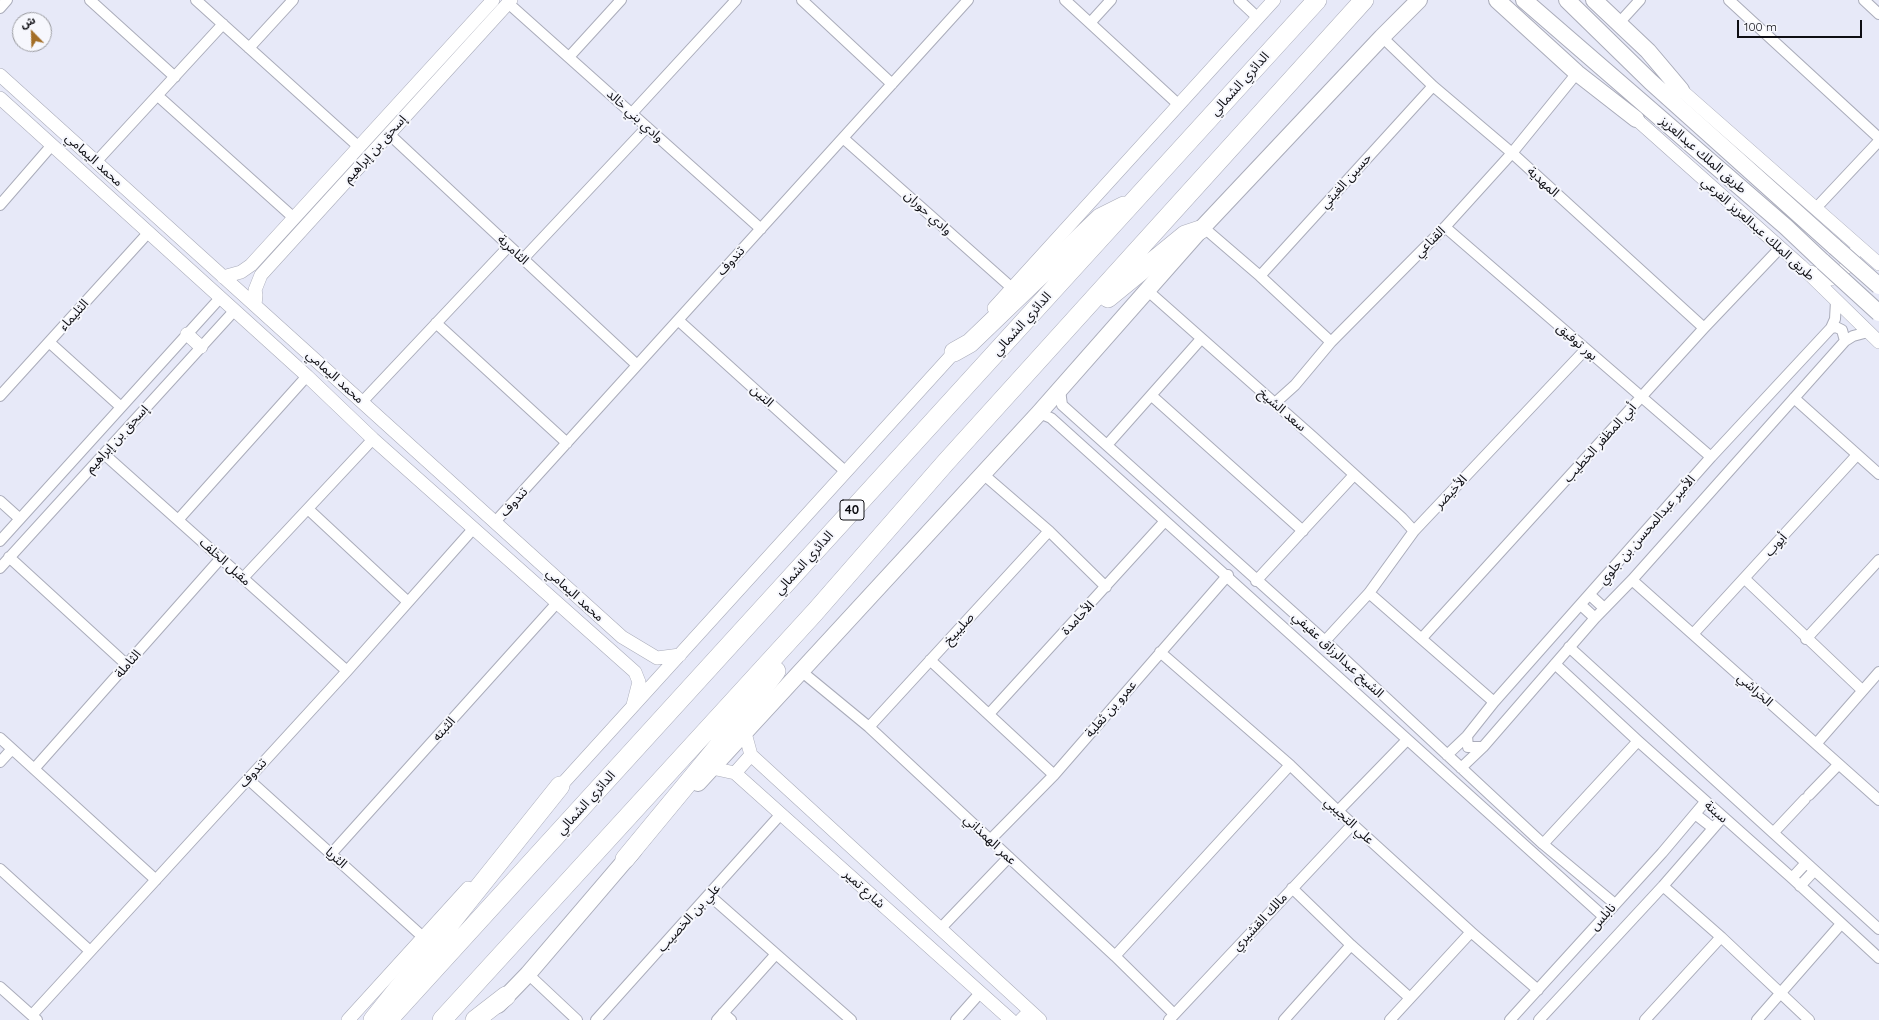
<!DOCTYPE html>
<meta charset="utf-8">
<style>
body{margin:0}
#map{position:relative;width:1879px;height:1020px;overflow:hidden;background:#e7e9f8;font-family:Quicksand,"Noto Sans Arabic",sans-serif}
canvas{display:block}
.north{position:absolute;left:12px;top:12px;width:40px;height:40px;box-sizing:border-box;background:#f6f7fd;border:1px solid #999a9f;border-radius:50%;rotate:337deg;font-size:11px;font-weight:700;line-height:16px;text-align:center;color:#0e0e13}
.north::after{content:'';display:block;margin:auto;width:14px;height:18px;background:#a36e27;clip-path:polygon(50% 0,100% 100%,50% 72%,0 100%)}
.scale{position:absolute;left:1737px;top:20px;width:125px;height:18px;box-sizing:border-box;border:2px solid #0e0e13;border-top:0;padding-left:5px;font-size:12px;line-height:14px;white-space:nowrap;color:#0e0e13;-webkit-text-stroke:3px #f6f7fd;paint-order:stroke}
</style>
<div id="map">
<canvas width="1879" height="1020"></canvas>
<div class="north">ش</div>
<div class="scale">100 m</div>
</div>
<script>
const c = document.querySelector('canvas').getContext('2d');
c.lineJoin = 'round';
const shape = rows => new Path2D(rows.map(r => 'M' + r).join(''));
function trace(path, color, width, dash) { c.strokeStyle = color; c.lineWidth = width; c.lineCap = dash ? 'butt' : 'round'; c.setLineDash(dash || []); c.stroke(path); }
function drawText(font, color, halo, rows, align = 'center') {
  c.font = font + ' Quicksand,"Noto Sans Arabic",sans-serif'; c.lineWidth = 4; c.setLineDash([]); c.textBaseline = 'middle'; c.strokeStyle = halo; c.fillStyle = color; for (const [text, x, y, turn = 0] of rows) {
    c.save(); c.translate(x, y); c.rotate((+turn || 0) * Math.PI / 180); c.textAlign = isNaN(turn) ? turn : align; if (halo) c.strokeText(text, 0, 0); c.fillText(text, 0, 0); c.restore();
  }
}
const minor = shape([
 [90,0,175,77],
 [196,0,359,147],
 [802,0,892,84],
 [1065,0,1179,105],
 [1239,0,1258,18],
 [1729,0,1879,138],
 [1864,0,1879,14],
 [508,3,761,229],
 [0,8,7,0],
 [1090,23,1111,0],
 [1619,23,1640,0],
 [1382,37,1433,86,1512,153,1704,328],
 [249,48,293,0],
 [569,57,621,0],
 [158,96,294,218],
 [632,113,736,0],
 [389,134,637,365],
 [843,138,1012,288],
 [96,162,223,24],
 [0,205,52,145],
 [1816,208,1879,141],
 [1203,227,1260,276,1331,342],
 [1445,227,1711,457],
 [523,259,647,127],
 [1260,276,1433,86],
 [1148,291,1313,437,1402,518,1414,531],
 [678,320,846,472],
 [436,323,567,443],
 [1831,328,1836,327,1842,330,1845,341],
 [49,342,121,407],
 [1060,390,1062,405,1325,641,1543,844,1615,904],
 [0,396,148,233],
 [1152,396,1303,531],
 [1794,398,1879,474],
 [362,402,509,246],
 [1275,403,1295,385,1331,342,1445,227,1512,153,1577,73],
 [1039,413,1051,418,1603,916],
 [1107,445,1201,339],
 [104,454,347,671],
 [983,474,1049,531,1106,587],
 [0,501,20,519],
 [308,509,408,602],
 [178,520,307,376],
 [495,522,968,0],
 [0,541,220,298],
 [9,557,127,665],
 [0,568,234,311],
 [243,578,373,439],
 [1745,579,1862,690],
 [1632,580,1879,800],
 [1256,581,1354,475],
 [1369,593,1494,702],
 [1590,595,1604,608],
 [1581,605,1595,618],
 [1693,634,1857,455],
 [1422,638,1704,328,1780,248],
 [1806,639,1879,560],
 [1325,641,1369,593,1414,531,1585,350],
 [1569,647,1879,929],
 [1160,652,1290,765,1338,811,1471,932,1538,990],
 [930,660,1054,775],
 [1555,664,1638,741,1792,878,1879,958],
 [801,671,869,727,1115,956,1174,1014],
 [989,714,1165,521],
 [869,727,1049,531],
 [1467,736,1468,747,1483,747],
 [0,738,156,880],
 [1816,744,1879,672],
 [1447,755,1467,736,1494,702,1711,457,1831,328,1835,319,1836,301],
 [0,762,12,749],
 [1461,768,1483,747,1595,618,1632,580,1845,341,1853,336,1868,332],
 [34,769,221,558],
 [248,779,423,937],
 [1809,795,1838,765],
 [1338,811,1407,740],
 [1695,814,1713,828],
 [1774,832,1805,799],
 [990,840,1054,775,1228,575],
 [1543,844,1638,741],
 [331,854,556,604],
 [0,869,90,951],
 [1792,878,1806,863],
 [1663,886,1721,937,1809,1020],
 [1800,886,1814,871],
 [1292,888,1351,945,1410,998],
 [709,895,851,1020],
 [940,929,1009,857],
 [1115,956,1290,765],
 [528,974,577,1020],
 [0,987,37,1020],
 [723,1013,731,1020],
 [32,1015,347,671,473,529],
 [596,1020,780,815],
 [717,1020,776,954],
 [956,1020,980,993],
 [1169,1020,1353,824],
 [1284,1020,1351,945],
 [1390,1020,1471,932],
 [1510,1020,1662,853,1705,802],
 [1539,1020,1663,886,1723,817],
 [1645,1020,1721,937],
 [1757,1020,1841,924]
]);
const tertiary = shape([
 [0,75,622,637,657,658,680,655],
 [1681,90,1879,264],
 [0,98,307,376,373,439,635,672,639,682,633,705],
 [1636,119,1801,266,1879,342],
 [1811,272,1821,278,1831,279,1852,263,1854,253],
 [223,277,241,272,251,265,493,0],
 [255,305,256,295,255,290,261,275,511,0],
 [994,308,1274,0],
 [187,334,201,347],
 [745,733,751,755,1040,1020],
 [712,768,735,773,1011,1020],
 [735,773,751,755],
 [555,792,960,346],
 [348,1020,468,888],
 [1021,1020,1030,1011]
]);
const primary = shape([
 [1497,0,1577,73,1636,119],
 [1524,0,1786,227,1823,262],
 [1567,0,1651,82,1835,247],
 [1594,0,1648,51,1681,90],
 [698,783,1039,413,1203,227,1382,37,1419,0],
 [498,1005,528,974,634,850]
]);
const motorway = shape([
 [1108,298,1185,235,1200,230],
 [954,352,970,343,1100,218,1124,206],
 [625,859,734,727,776,671],
 [373,1020,560,786],
 [388,1020,1317,0],
 [442,1020,815,612,946,462,1364,0],
 [475,1020,506,996]
]);
const primaryBridge = shape([
 [1835,247,1879,286],
 [1823,262,1879,313]
]);
const shields = [
 [852,510,24]
];
const shieldNames = [
 ["40",852,510]
];
const streetNames = [
 ["الدائري الشمالي",1240,84,-48],
 ["وادي بني خالد",635,116,42],
 ["إسحق بن إبراهيم",375,149,-48],
 ["طريق الملك عبدالعزيز",1703,155,41],
 ["محمد اليمامي",94,160,42],
 ["حسين الغيثي",1346,181,-48],
 ["المهدية",1543,182,42],
 ["وادي حوران",928,213,42],
 ["طريق الملك عبدالعزيز الفرعي",1758,229,42],
 ["القناعي",1430,242,-45],
 ["الثامرية",513,250,43],
 ["تندوف",731,261,-48],
 ["الثليماء",74,315,-48],
 ["الدائري الشمالي",1022,324,-48],
 ["بور توفيق",1577,342,41],
 ["محمد اليمامي",335,377,42],
 ["التين",762,396,42],
 ["سعد الشيخ",1282,410,41],
 ["إسحق بن إبراهيم",117,439,-48],
 ["أبي المظفر الخطيب",1600,443,-48],
 ["الأخيضر",1451,492,-47],
 ["تندوف",514,502,-48],
 ["الأمير عبدالمحسن بن جلوي",1647,530,-49],
 ["أيوب",1776,545,-48],
 ["مقبل الخلف",225,562,42],
 ["الدائري الشمالي",804,563,-48],
 ["محمد اليمامي",575,595,42],
 ["الأحامدة",1078,618,-47],
 ["صليبيخ",959,629,-48],
 ["الشيخ عبدالرزاق عفيفي",1338,655,43],
 ["الثاملة",128,664,-49],
 ["الخراشي",1755,690,42],
 ["عمرو بن ثعلبة",1111,709,-49],
 ["الثبته",444,729,-48],
 ["تندوف",253,773,-48],
 ["الدائري الشمالي",586,803,-48],
 ["سبتة",1716,812,41],
 ["علي التجيبي",1349,821,43],
 ["عمر الهمذاني",990,840,43],
 ["الثريا",336,858,42],
 ["شارع تمير",864,889,42],
 ["نابلس",1603,917,-48],
 ["علي بن الخصيب",689,918,-48],
 ["مالك القشيري",1260,922,-47]
];
trace(minor, '#aaacba', 12);
trace(tertiary, '#aaacba', 14);
trace(primary, '#aaacba', 18);
trace(motorway, '#aaacba', 20);
trace(minor, '#fff', 10);
trace(tertiary, '#fff', 13);
trace(primary, '#fff', 16);
trace(motorway, '#fff', 19);
trace(primaryBridge, '#aaacba', 18, []);
trace(primaryBridge, '#fff', 16);
for (const [x, y, w] of shields) { const box = new Path2D(); box.roundRect(x - w / 2, y - 10, w, 20, 3); c.fillStyle = '#f6f7fd'; c.fill(box); trace(box, '#0e0e13', 1); }
drawText('bold 12px', '#0e0e13', null, shieldNames);
drawText('13px', '#0e0e13', '#f6f7fd', streetNames);
</script>
